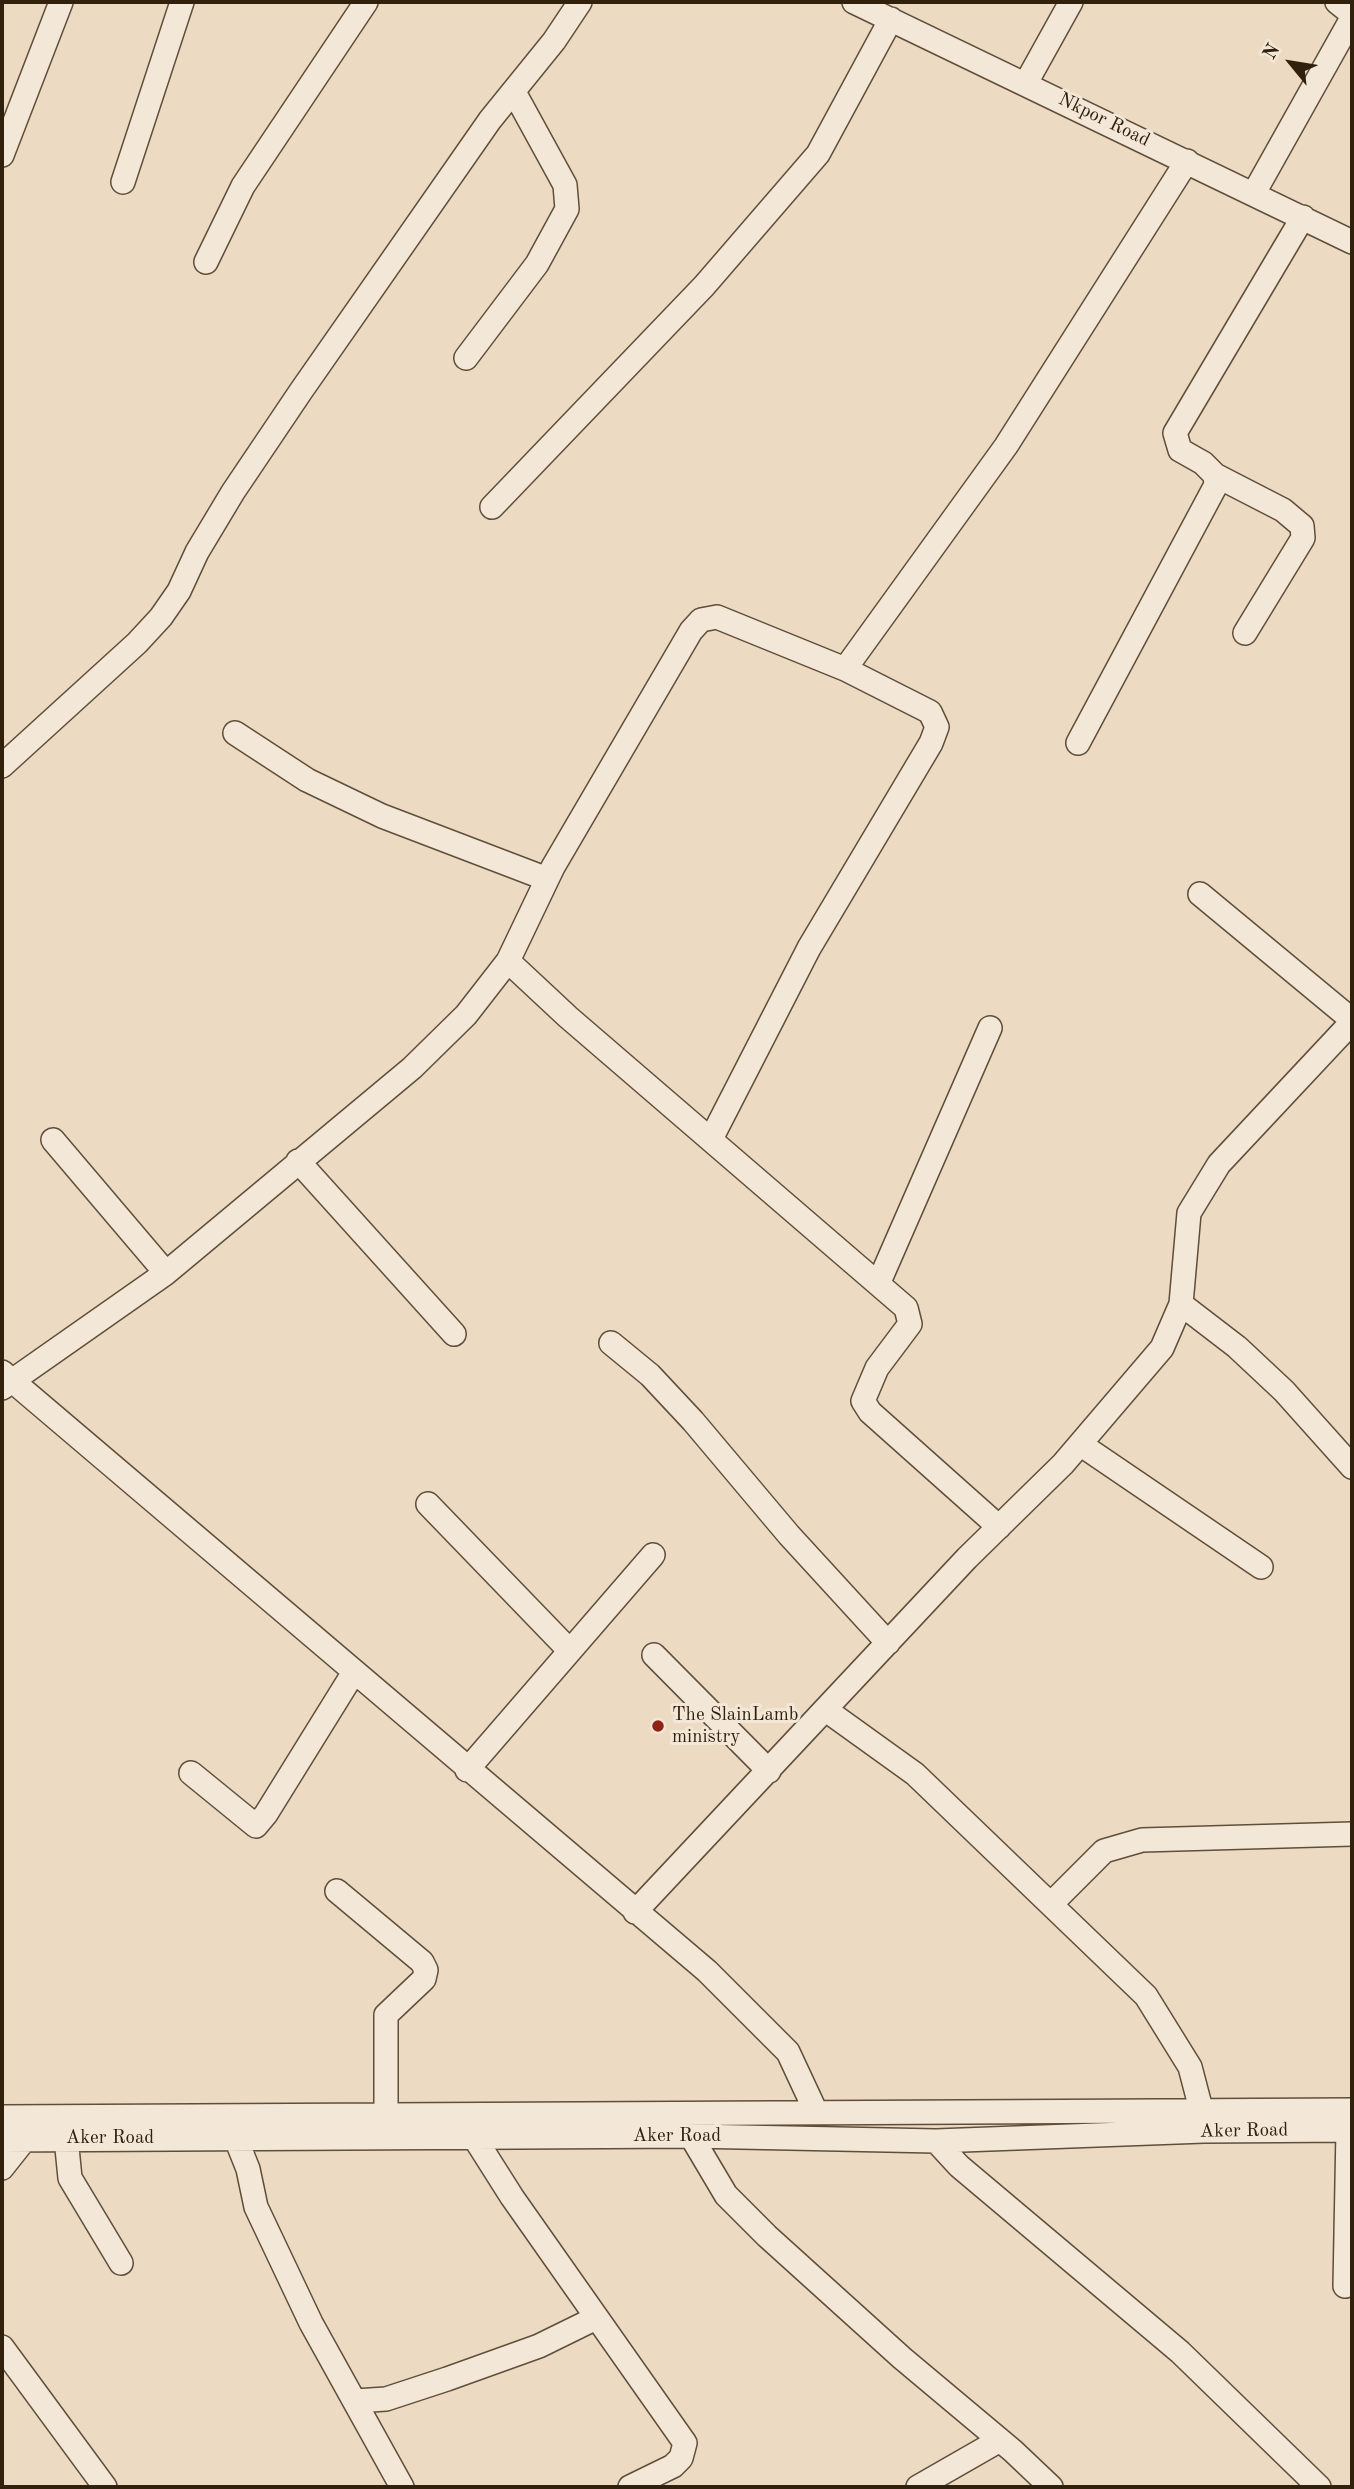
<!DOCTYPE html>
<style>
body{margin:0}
#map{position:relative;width:1354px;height:2489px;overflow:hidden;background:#ecdac2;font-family:"Old Standard TT",serif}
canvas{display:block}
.frame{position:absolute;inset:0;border:4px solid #30200c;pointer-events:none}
.north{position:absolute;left:1256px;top:28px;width:70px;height:70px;-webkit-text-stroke:5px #f3e7d7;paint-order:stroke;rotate:300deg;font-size:19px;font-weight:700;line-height:28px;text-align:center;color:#30200c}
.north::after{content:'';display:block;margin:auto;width:24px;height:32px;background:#30200c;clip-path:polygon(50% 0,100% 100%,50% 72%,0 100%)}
</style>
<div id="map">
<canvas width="1354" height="2489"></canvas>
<div class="frame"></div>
<div class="north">N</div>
</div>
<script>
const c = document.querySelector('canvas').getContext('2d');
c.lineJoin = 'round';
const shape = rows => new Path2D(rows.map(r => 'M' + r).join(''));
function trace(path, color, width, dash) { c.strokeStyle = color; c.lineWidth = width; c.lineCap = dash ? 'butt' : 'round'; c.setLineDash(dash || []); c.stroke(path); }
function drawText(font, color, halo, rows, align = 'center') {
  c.font = font + ' "Old Standard TT",serif'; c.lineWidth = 6; c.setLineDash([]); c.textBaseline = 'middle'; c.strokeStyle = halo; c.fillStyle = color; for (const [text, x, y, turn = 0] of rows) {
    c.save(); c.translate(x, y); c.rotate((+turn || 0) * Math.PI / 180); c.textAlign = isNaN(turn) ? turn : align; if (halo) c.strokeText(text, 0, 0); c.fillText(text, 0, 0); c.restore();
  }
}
const minor = shape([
 [854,2,1352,242],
 [1337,2,1352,14],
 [1026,83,1071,2],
 [2,155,61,2],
 [123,182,182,2],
 [1254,193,1352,18],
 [206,262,243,186,366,2],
 [466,358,537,264,567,209,565,185,514,92],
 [1215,475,1283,510,1302,526,1303,538,1245,633],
 [492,507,704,286,818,154,891,19],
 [235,733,307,780,382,816,547,879],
 [1078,743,1216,485,1215,475,1203,463,1180,450,1175,433,1303,217],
 [2,766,137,643,161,617,179,591,197,552,233,492,301,391,490,120,554,41,580,2],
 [1200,894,1352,1020],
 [508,961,568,1017,906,1308,910,1324,877,1368,863,1401,870,1412,999,1527],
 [711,1139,809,948,931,743,937,727,930,712,845,669],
 [53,1140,166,1273],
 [298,1161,454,1334],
 [879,1282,990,1028],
 [1181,1304,1237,1347,1284,1391,1352,1467],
 [611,1343,650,1375,693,1421,789,1535,888,1643],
 [2,1372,707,1971,788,2052,816,2112],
 [2,1388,166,1273,412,1068,466,1015,508,961,553,867,691,631,701,620,717,617,845,669,1006,446,1187,161],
 [1080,1444,1261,1567],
 [428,1504,570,1651],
 [654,1655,769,1771],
 [826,1710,915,1774,1146,1996,1190,2067,1201,2109],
 [467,1770,653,1555],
 [191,1773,256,1826,266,1814,354,1672],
 [337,1891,422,1962,426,1970,424,1979,386,2015,386,2117],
 [1052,1903,1104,1851,1142,1840,1352,1834],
 [635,1912,967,1558,1063,1464,1162,1348,1181,1304,1189,1213,1219,1164,1352,1022],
 [2,2117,1352,2110],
 [691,2136,726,2195,767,2236,902,2358,1013,2451,1051,2487],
 [474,2137,512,2197,685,2443,681,2458,673,2466,630,2487],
 [66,2138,70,2178,121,2263],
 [236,2139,248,2169,256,2207,311,2323,402,2487],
 [2,2140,691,2136,936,2141,1204,2131,1352,2130],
 [936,2141,959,2166,1180,2352,1319,2487],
 [2,2168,25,2139],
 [1345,2286,1348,2130],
 [2,2347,105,2487],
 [355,2401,386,2399,447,2379,539,2346,596,2318],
 [918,2487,1000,2440]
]);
const markers = [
 [658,1726,7,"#8f2418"]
];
const streetNames = [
 ["Nkpor Road",1104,120,26],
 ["Aker Road",1244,2131,-1],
 ["Aker Road",677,2136],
 ["Aker Road",110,2138]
];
const poiNames = [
 ["The SlainLamb",672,1715],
 ["ministry",672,1737]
];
trace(minor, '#5f4e3a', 26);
trace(minor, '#f3e7d7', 23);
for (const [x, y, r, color] of markers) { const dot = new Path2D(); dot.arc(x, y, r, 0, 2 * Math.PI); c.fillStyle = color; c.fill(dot); trace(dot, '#f3e7d7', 2.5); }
drawText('19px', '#30200c', '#f3e7d7', streetNames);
drawText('19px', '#30200c', '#f3e7d7', poiNames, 'left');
</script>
